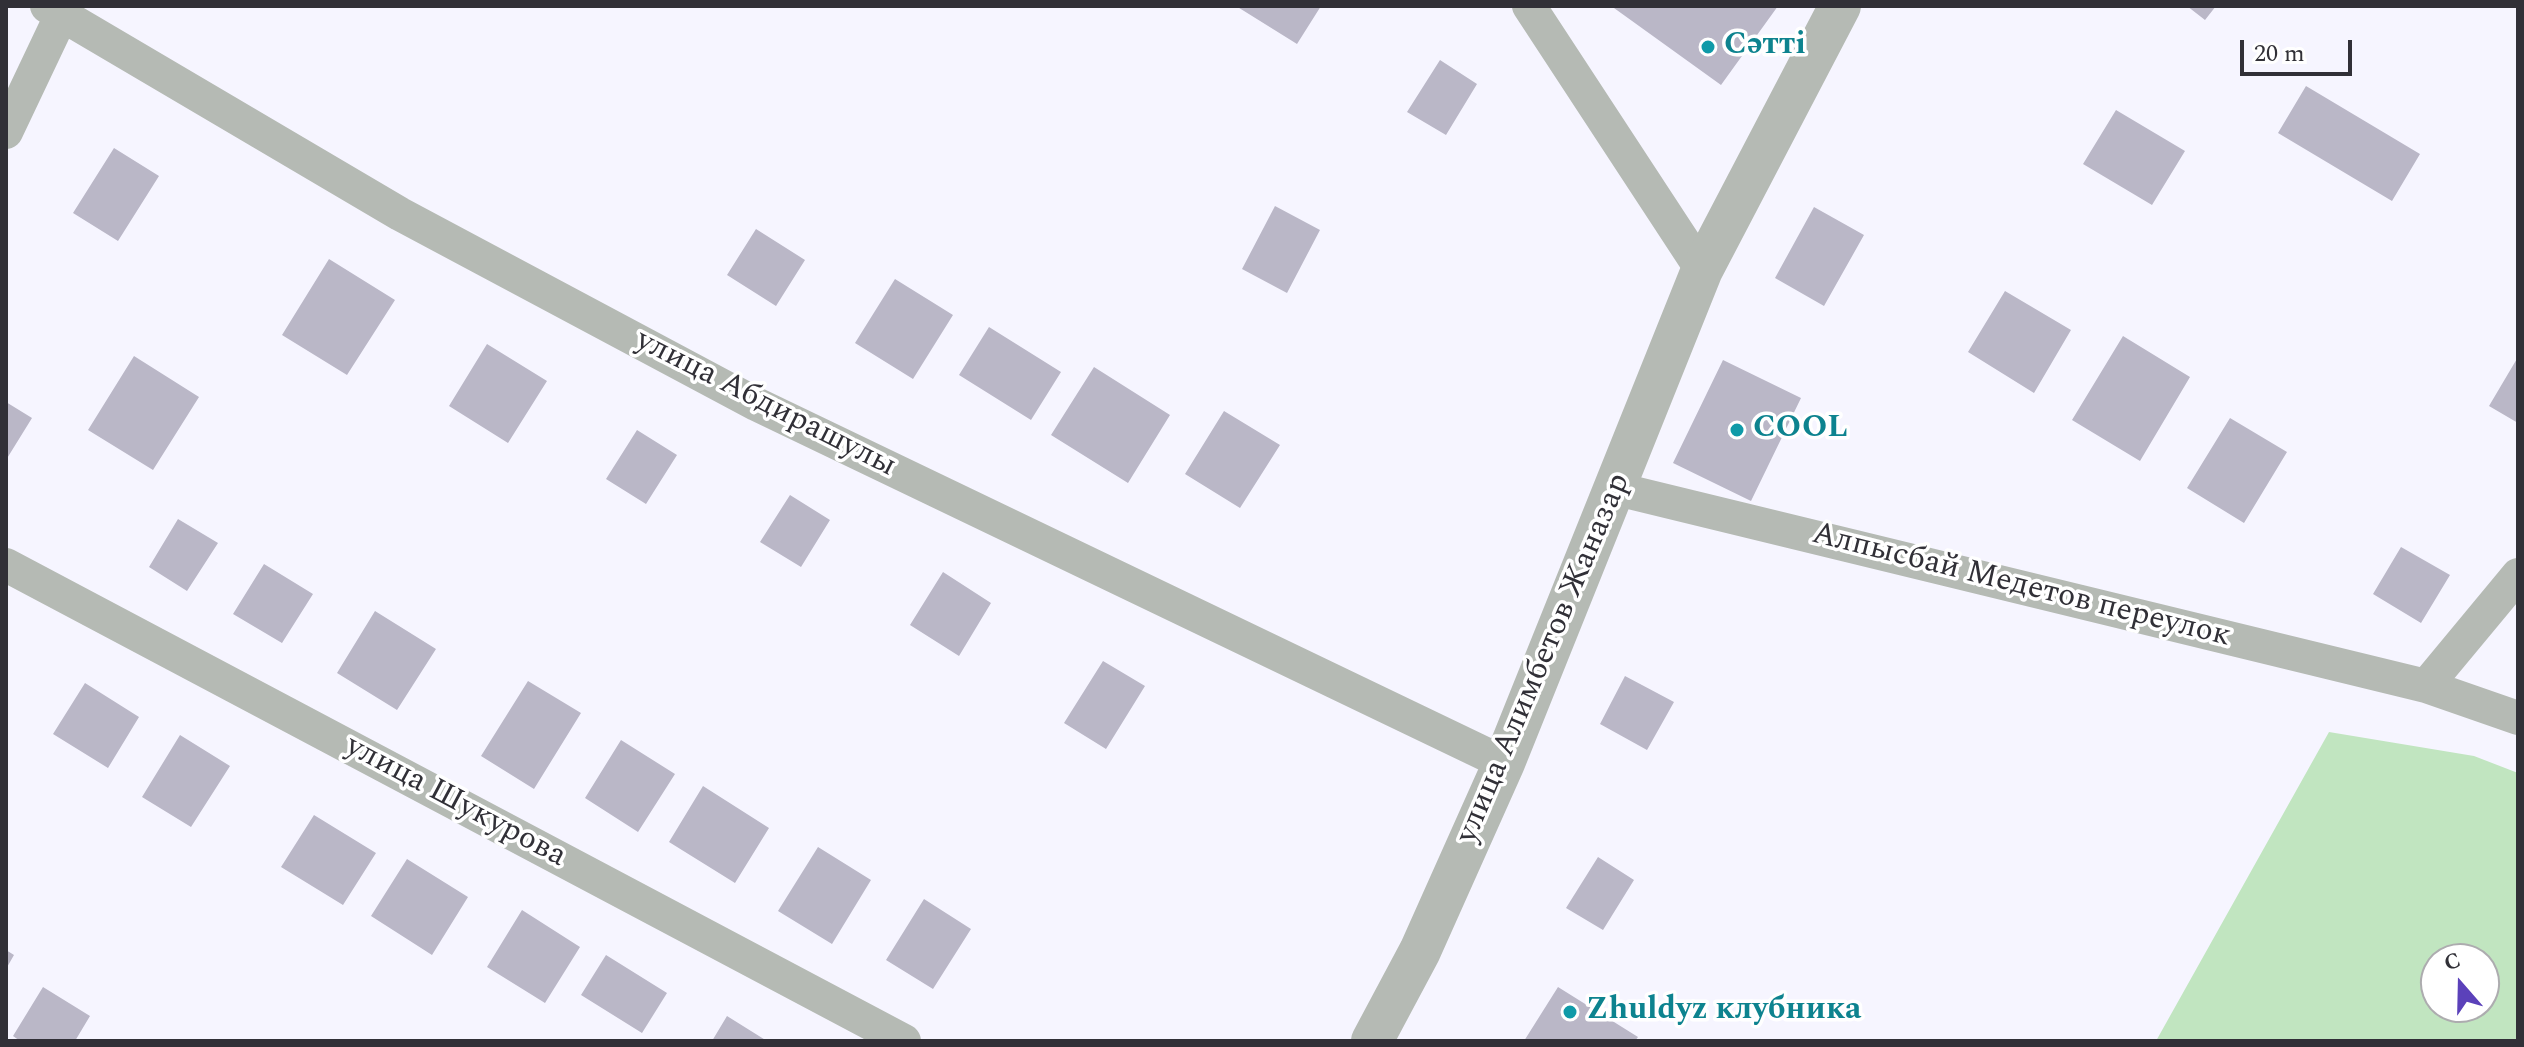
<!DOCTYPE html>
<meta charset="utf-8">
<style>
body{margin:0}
#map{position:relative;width:2524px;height:1047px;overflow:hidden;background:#f6f5ff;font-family:Spectral,serif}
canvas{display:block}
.frame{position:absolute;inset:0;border:8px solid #313037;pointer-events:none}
.north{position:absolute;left:2420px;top:943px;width:80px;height:80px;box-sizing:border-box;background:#fff;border:2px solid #adacaf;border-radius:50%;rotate:340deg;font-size:22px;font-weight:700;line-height:32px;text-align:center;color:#313037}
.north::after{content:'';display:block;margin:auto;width:28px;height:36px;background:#5b41ba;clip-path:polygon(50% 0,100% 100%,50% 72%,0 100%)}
.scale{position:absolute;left:2240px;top:40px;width:112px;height:36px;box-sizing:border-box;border:4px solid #313037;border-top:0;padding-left:10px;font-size:24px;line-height:28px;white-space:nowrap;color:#313037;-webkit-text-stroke:6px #fff;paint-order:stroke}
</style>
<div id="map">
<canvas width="2524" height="1047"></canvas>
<div class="frame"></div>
<div class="north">С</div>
<div class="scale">20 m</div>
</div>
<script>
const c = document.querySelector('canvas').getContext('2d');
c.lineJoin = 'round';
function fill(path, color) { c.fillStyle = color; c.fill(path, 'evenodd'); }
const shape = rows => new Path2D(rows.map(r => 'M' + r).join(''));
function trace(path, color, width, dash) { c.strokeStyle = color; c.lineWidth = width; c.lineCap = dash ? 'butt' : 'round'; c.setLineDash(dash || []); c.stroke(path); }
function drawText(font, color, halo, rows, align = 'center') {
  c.font = font + ' Spectral,serif'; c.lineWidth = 7; c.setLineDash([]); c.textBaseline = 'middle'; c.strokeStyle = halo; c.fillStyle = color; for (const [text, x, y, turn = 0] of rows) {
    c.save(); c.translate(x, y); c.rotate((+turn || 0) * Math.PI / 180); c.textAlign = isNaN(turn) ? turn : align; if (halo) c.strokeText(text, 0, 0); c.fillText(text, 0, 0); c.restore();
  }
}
const green = shape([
 [2329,732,2474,756,2518,773,2518,1041,2156,1041],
 [2436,959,2484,959,2484,1007,2436,1007]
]);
const building = shape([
 [1236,6,1321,6,1297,44],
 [1615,6,1778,6,1721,85,1614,8],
 [2187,6,2216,6,2205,20],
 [1440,60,1477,84,1446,135,1407,112],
 [2306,86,2420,154,2392,201,2278,133],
 [2116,110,2185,151,2152,205,2083,164],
 [114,148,159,176,118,241,73,213],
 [1275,206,1320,230,1287,293,1242,269],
 [1814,207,1864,235,1824,306,1775,278],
 [756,229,805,260,776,306,727,275],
 [329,259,395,300,347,375,282,335],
 [895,279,953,315,913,379,855,343],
 [2005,291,2071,330,2034,393,1968,352],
 [989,327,1061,372,1031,420,959,375],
 [2123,336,2190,377,2140,461,2072,420],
 [487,344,547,381,508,443,449,406],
 [134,356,199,397,153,470,88,430],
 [2518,357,2518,423,2489,406],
 [1723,360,1801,398,1751,501,1673,463],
 [1094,367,1170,415,1128,483,1051,435],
 [6,402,32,418,6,460],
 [1224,411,1280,445,1240,508,1185,474],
 [2230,418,2287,452,2244,523,2187,488],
 [637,430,677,455,646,504,606,479],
 [790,495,830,520,801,567,760,542],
 [178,519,218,543,187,591,149,567],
 [2401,547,2450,575,2421,623,2373,594],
 [264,564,313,594,282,643,233,614],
 [943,572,991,603,959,656,910,625],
 [375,611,436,649,397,710,337,673],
 [1103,661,1145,686,1106,749,1064,723],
 [1625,676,1674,702,1647,750,1600,724],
 [528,681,581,713,534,789,481,756],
 [85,683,139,717,108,768,53,734],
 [180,735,230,766,191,827,142,797],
 [621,740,675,774,638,832,585,798],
 [703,786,769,828,735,883,669,842],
 [314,815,376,853,343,905,281,867],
 [818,847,871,880,832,944,778,911],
 [1598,857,1634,880,1603,930,1566,908],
 [407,859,468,897,432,955,371,916],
 [924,899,971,929,933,989,886,960],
 [522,910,580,947,545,1003,487,967],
 [6,950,14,955,6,969],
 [606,955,667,993,642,1033,581,995],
 [43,987,90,1016,75,1041,20,1041,13,1036],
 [1558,987,1638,1037,1635,1041,1524,1041],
 [727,1016,767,1041,712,1041]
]);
const minor = shape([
 [47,6,400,214,756,404,1504,763],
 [1529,6,1702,270],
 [6,132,62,14],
 [1617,489,2426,686,2518,718],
 [6,565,904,1041],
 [2426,686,2518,575]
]);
const tertiary = shape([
 [1372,1041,1420,951,1504,763,1702,270,1840,6]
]);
const markers = [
 [1708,47,8,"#0f9aa8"],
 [1737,430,8,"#0f9aa8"],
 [1570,1012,8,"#0f9aa8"]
];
const cultureNames = [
 ["Сәтті",1724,47],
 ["COOL",1753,430],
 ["Zhuldyz клубника",1586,1012]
];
const streetNames = [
 ["улица Абдирашулы",765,405,27],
 ["Алпысбай Медетов переулок",2021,587,14],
 ["улица Алимбетов Жаназар",1545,659,-67],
 ["улица Шукурова",455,803,28]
];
fill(green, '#c1e5c0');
fill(building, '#bab7c7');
trace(minor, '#b5bab4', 34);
trace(tertiary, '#b5bab4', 42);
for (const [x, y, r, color] of markers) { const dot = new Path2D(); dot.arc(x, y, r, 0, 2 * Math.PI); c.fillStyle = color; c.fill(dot); trace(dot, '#fff', 3); }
drawText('bold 32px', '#0d838f', '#fff', cultureNames, 'left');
drawText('32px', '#313037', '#fff', streetNames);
</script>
